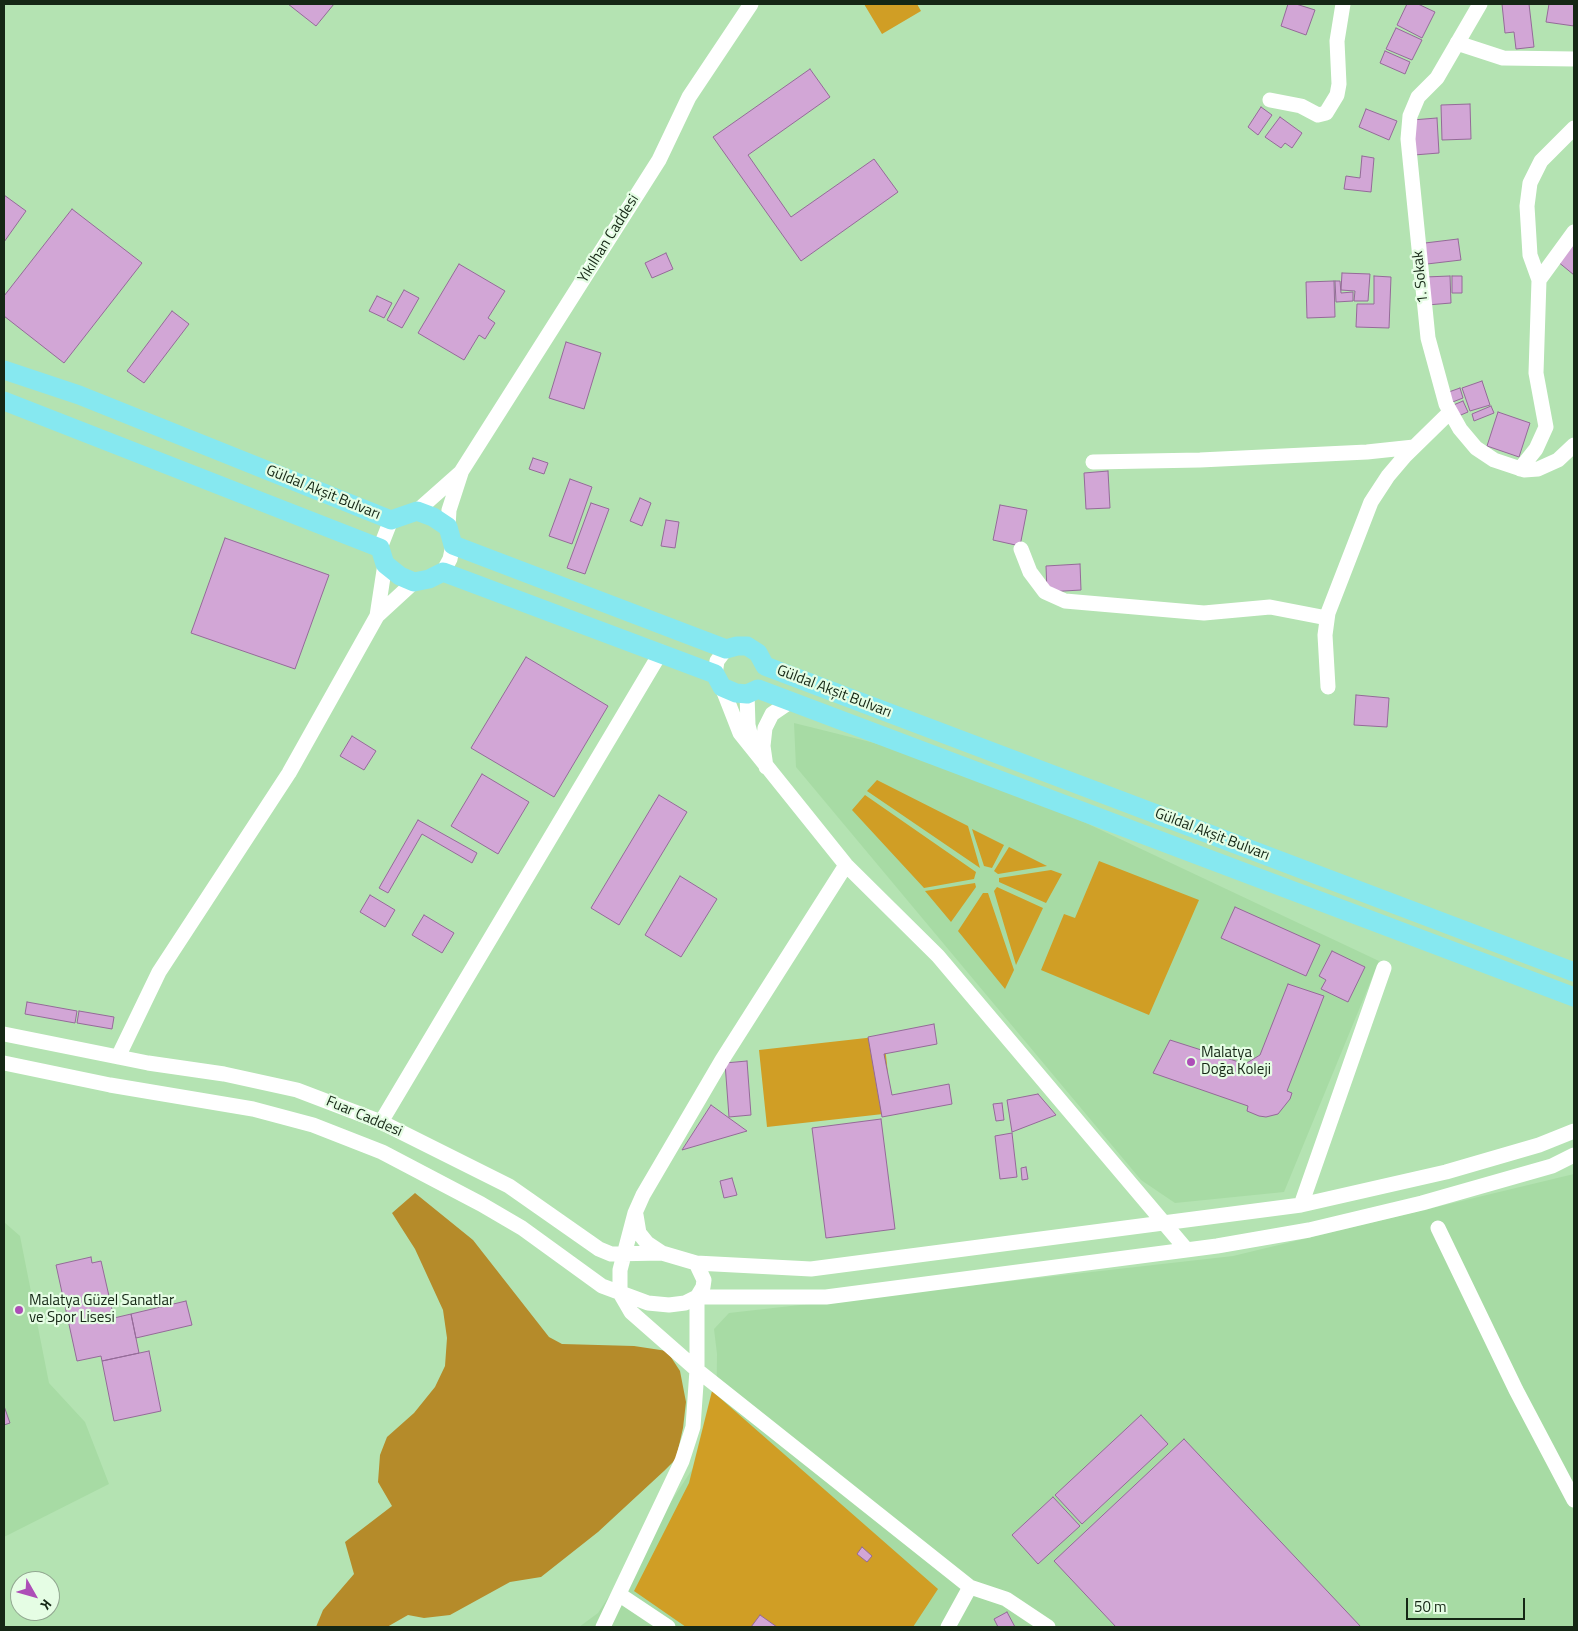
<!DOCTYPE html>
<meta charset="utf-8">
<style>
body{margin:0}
#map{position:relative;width:1578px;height:1631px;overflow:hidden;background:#b4e3b2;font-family:"Titillium Web",sans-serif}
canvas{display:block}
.frame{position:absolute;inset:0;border:5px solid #152715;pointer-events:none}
.north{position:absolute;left:10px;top:1571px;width:50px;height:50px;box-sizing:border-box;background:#e5fde4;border:1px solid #92a791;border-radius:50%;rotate:128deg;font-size:14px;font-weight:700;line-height:20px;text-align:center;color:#152715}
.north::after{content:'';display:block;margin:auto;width:18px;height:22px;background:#ad4eb7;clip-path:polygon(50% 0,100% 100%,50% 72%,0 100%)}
.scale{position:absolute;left:1406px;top:1598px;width:119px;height:22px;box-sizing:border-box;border:2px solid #152715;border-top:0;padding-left:6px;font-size:15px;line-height:18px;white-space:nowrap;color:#152715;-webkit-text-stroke:4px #e5fde4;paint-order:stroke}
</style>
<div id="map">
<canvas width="1578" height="1631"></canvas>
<div class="frame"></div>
<div class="north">K</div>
<div class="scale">50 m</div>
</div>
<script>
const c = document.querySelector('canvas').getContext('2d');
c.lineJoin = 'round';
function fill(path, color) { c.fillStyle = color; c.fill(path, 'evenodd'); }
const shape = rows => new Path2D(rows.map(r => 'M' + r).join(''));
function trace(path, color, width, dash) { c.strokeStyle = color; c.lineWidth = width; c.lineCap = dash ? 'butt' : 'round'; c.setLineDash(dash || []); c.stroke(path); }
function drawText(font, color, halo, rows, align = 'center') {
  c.font = font + ' "Titillium Web",sans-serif'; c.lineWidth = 4.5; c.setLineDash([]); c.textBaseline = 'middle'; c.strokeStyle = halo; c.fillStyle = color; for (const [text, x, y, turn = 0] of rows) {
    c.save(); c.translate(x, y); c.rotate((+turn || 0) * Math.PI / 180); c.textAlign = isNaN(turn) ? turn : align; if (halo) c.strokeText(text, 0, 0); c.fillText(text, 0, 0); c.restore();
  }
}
const built = shape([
 [794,723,963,765,1379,961,1284,1192,1175,1203,1141,1180,796,767],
 [1574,1174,1574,1627,579,1627,598,1613,716,1433,717,1354,714,1329,729,1313,1233,1256],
 [4,1222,20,1236,49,1383,85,1422,109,1484,4,1537]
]);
const green = shape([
 [864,4,917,4,921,11,882,34],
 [877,780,968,826,980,868,867,791],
 [865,795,976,872,974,879,924,888,852,810],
 [972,829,1004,845,992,868,984,866],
 [1009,847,1047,866,998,874,994,871],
 [1099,861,1199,900,1149,1015,1041,970,1064,914,1075,918],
 [1051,870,1062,874,1046,903,999,882,999,878],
 [975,883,976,887,951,922,925,891],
 [997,887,1043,908,1016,965,994,891],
 [983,893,988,893,1014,970,1005,989,958,931],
 [884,1036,892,1113,767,1127,759,1050],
 [712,1391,938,1589,913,1627,686,1627,634,1591,689,1483]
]);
const forest = shape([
 [415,1193,473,1240,549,1337,562,1344,634,1346,667,1351,680,1371,686,1402,683,1428,676,1459,664,1471,598,1532,541,1577,510,1582,450,1615,424,1618,408,1615,387,1627,316,1627,323,1610,354,1574,345,1542,392,1506,378,1482,380,1455,387,1437,414,1413,435,1387,445,1366,447,1338,443,1310,415,1249,392,1213]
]);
const building = shape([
 [288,4,334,4,316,26,288,4],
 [1288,4,1296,4,1315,10,1306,35,1281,26,1288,4],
 [1407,4,1418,4,1435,12,1422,38,1397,25,1407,4],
 [1502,4,1529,4,1534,47,1516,49,1514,32,1505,33,1502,4],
 [1549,4,1574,4,1574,26,1546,22,1549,4],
 [1396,28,1422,40,1412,60,1386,49,1396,28],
 [1385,51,1410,62,1405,74,1380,63,1385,51],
 [810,69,830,97,748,155,791,217,874,159,898,192,801,261,713,137,810,69],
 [1470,104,1471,139,1442,140,1441,105,1470,104],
 [1261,107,1272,115,1258,135,1248,127,1261,107],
 [1366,109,1397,121,1389,140,1359,127,1366,109],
 [1280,117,1302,133,1292,148,1285,143,1281,148,1265,137,1280,117],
 [1437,118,1439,153,1414,155,1412,120,1437,118],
 [1362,156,1374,158,1371,192,1344,189,1346,176,1360,178,1362,156],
 [4,195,26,211,4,242,4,195],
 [72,209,142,263,64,363,4,316,4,296,72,209],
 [1458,239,1461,260,1427,264,1425,243,1458,239],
 [1574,239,1574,275,1557,261,1574,239],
 [666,253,673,269,652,278,645,263,666,253],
 [459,264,505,291,488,318,495,323,485,339,479,335,464,360,418,333,459,264],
 [1342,273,1370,274,1368,301,1354,301,1355,291,1341,290,1342,273],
 [1374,276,1391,277,1389,328,1356,327,1357,304,1374,304,1374,276],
 [1450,276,1451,303,1427,305,1425,277,1450,276],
 [1452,276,1462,276,1462,293,1452,293,1452,276],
 [1334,281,1335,317,1307,318,1306,282,1334,281],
 [1335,281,1340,281,1341,293,1353,292,1353,301,1336,302,1335,281],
 [404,290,419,298,402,328,387,320,404,290],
 [377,296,392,303,384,318,369,311,377,296],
 [172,311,189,324,144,383,127,371,172,311],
 [566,342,601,353,584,409,549,398,566,342],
 [1482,381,1490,405,1470,411,1462,388,1482,381],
 [1460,388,1463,398,1450,403,1446,393,1460,388],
 [1463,401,1468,412,1456,417,1451,406,1463,401],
 [1491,406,1494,413,1474,421,1472,414,1491,406],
 [1498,412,1530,423,1519,457,1487,446,1498,412],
 [533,458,548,463,544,474,529,469,533,458],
 [1108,471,1110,508,1086,509,1084,473,1108,471],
 [570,479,592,487,572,544,549,536,570,479],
 [640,498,651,503,642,526,630,521,640,498],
 [591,503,609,509,585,574,567,568,591,503],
 [1000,505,1027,510,1020,546,993,540,1000,505],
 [666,520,679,522,675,548,661,546,666,520],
 [225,538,329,575,295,669,191,633,225,538],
 [1080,564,1081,590,1047,592,1046,566,1080,564],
 [526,657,608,706,554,797,471,748,526,657],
 [1356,695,1389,698,1387,727,1354,725,1356,695],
 [352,736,376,751,364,770,340,756,352,736],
 [482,774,529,802,498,854,451,826,482,774],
 [659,795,687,812,619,925,591,908,659,795],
 [418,820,477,853,472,863,422,834,388,893,379,888,418,820],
 [680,876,717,899,681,957,645,935,680,876],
 [370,895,395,910,385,927,360,912,370,895],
 [1235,907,1320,945,1306,976,1221,938,1235,907],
 [424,915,454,933,442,953,412,935,424,915],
 [1332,951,1365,967,1348,1002,1321,989,1326,980,1319,976,1332,951],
 [1288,984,1324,996,1287,1091,1292,1093,1290,1099,1278,1114,1266,1117,1259,1116,1247,1111,1248,1106,1153,1073,1170,1040,1245,1064,1260,1055,1288,984],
 [27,1002,77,1011,75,1023,25,1014,27,1002],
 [79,1011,114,1017,112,1029,77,1023,79,1011],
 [934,1024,937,1044,884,1054,892,1095,949,1084,952,1104,882,1117,868,1037,934,1024],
 [747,1061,751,1115,729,1117,725,1063,747,1061],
 [1038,1094,1056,1115,1012,1132,1007,1100,1038,1094],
 [1002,1103,1004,1120,996,1121,993,1104,1002,1103],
 [711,1105,747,1131,682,1150,711,1105],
 [881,1119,895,1229,826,1238,812,1128,881,1119],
 [1012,1133,1017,1177,1000,1179,995,1136,1012,1133],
 [1026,1167,1028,1179,1022,1180,1021,1168,1026,1167],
 [732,1178,737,1195,724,1198,720,1181,732,1178],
 [91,1257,92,1263,101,1261,114,1318,131,1314,139,1353,102,1361,101,1356,77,1361,56,1265,91,1257],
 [186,1301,192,1325,136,1338,131,1314,186,1301],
 [149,1351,161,1411,114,1421,102,1361,149,1351],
 [4,1406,10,1423,4,1425,4,1406],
 [1141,1415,1168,1444,1082,1524,1055,1495,1141,1415],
 [1184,1439,1361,1627,1116,1627,1054,1561,1184,1439],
 [1053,1497,1080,1526,1038,1564,1012,1535,1053,1497],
 [862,1547,872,1556,867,1562,857,1554,862,1547],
 [1007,1612,1015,1627,998,1627,994,1619,1007,1612],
 [760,1615,777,1627,751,1627,760,1615]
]);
const minor = shape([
 [1480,4,1437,78,1418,97,1410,116,1408,139,1428,338,1446,404,1460,429,1476,448,1494,460,1524,470,1538,469,1558,460,1574,445],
 [1457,43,1503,58,1574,59],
 [1270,100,1301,106,1318,115,1326,113,1337,95,1339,84,1337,41,1343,4],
 [1539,280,1574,232],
 [1093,462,1200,460,1367,452,1414,447],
 [1520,469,1536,449,1546,427,1536,373,1539,280,1530,255,1527,206,1530,183,1541,161,1574,128],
 [417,511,461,472,659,160,689,97,751,4],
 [448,527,449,510,461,473],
 [380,548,391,520],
 [1021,549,1030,572,1045,592,1065,601,1204,613,1270,607,1327,618],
 [443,572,450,559,453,545],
 [377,616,385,564],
 [715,674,717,661,726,649],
 [722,687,740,733,846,865,938,956,1186,1249],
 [1328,687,1325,635,1328,613,1371,502,1388,476,1405,456,1450,412],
 [747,694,748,725,753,745],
 [766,767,763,746,765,728,772,714,791,701],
 [846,865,722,1060,643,1195,635,1213,620,1270,620,1293,631,1312,697,1370,970,1587,1006,1599,1048,1627],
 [4,1034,148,1063,224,1074,297,1090,381,1122,509,1186,599,1249,611,1254,662,1253,696,1263,811,1269,1301,1205,1446,1172,1539,1145,1574,1131],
 [118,1057,159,972,289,773,377,616,414,582],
 [4,1063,110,1085,253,1109,313,1125,382,1152,481,1204,522,1228,602,1286,648,1303,669,1305,685,1303,697,1297,826,1297,1217,1246,1309,1230,1422,1203,1552,1166,1574,1155],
 [381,1122,661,652],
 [1301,1205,1384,968],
 [636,1215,639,1233,647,1243,662,1253],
 [1438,1228,1516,1390,1574,1500],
 [620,1595,668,1627],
 [603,1627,682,1461,693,1427,697,1370,697,1297,703,1287,704,1280,696,1263],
 [948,1627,970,1587]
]);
const major = shape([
 [4,370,79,395,391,520,417,511,433,517,448,527,453,545,726,649,737,646,747,646,758,653,765,666,1574,972],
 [4,401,380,548,385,564,400,576,414,582,429,579,443,572,715,674,722,687,736,693,747,694,758,689,1574,997]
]);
const markers = [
 [1191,1062,5,"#ad4eb7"],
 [19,1310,5,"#ad4eb7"]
];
const streetNames = [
 ["Yıkılhan Caddesi",609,239,-58],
 ["1. Sokak",1421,277,-96],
 ["Güldal Akşit Bulvarı",323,493,22],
 ["Güldal Akşit Bulvarı",834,692,21],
 ["Güldal Akşit Bulvarı",1212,835,21],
 ["Fuar Caddesi",364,1117,23]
];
const poiNames = [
 ["Malatya",1201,1053],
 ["Doğa Koleji",1201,1070],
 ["Malatya Güzel Sanatlar",29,1301],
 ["ve Spor Lisesi",29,1318]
];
fill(built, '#a7dba4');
fill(green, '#d09e25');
fill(forest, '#b58b2a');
fill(building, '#d2a6d6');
trace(building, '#946a98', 1);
trace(minor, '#fff', 15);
trace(major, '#86e8f0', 19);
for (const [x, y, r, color] of markers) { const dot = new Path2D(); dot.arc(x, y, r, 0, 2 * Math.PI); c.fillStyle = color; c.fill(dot); trace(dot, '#e5fde4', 2); }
drawText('15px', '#152715', '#e5fde4', streetNames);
drawText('15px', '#152715', '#e5fde4', poiNames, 'left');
</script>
